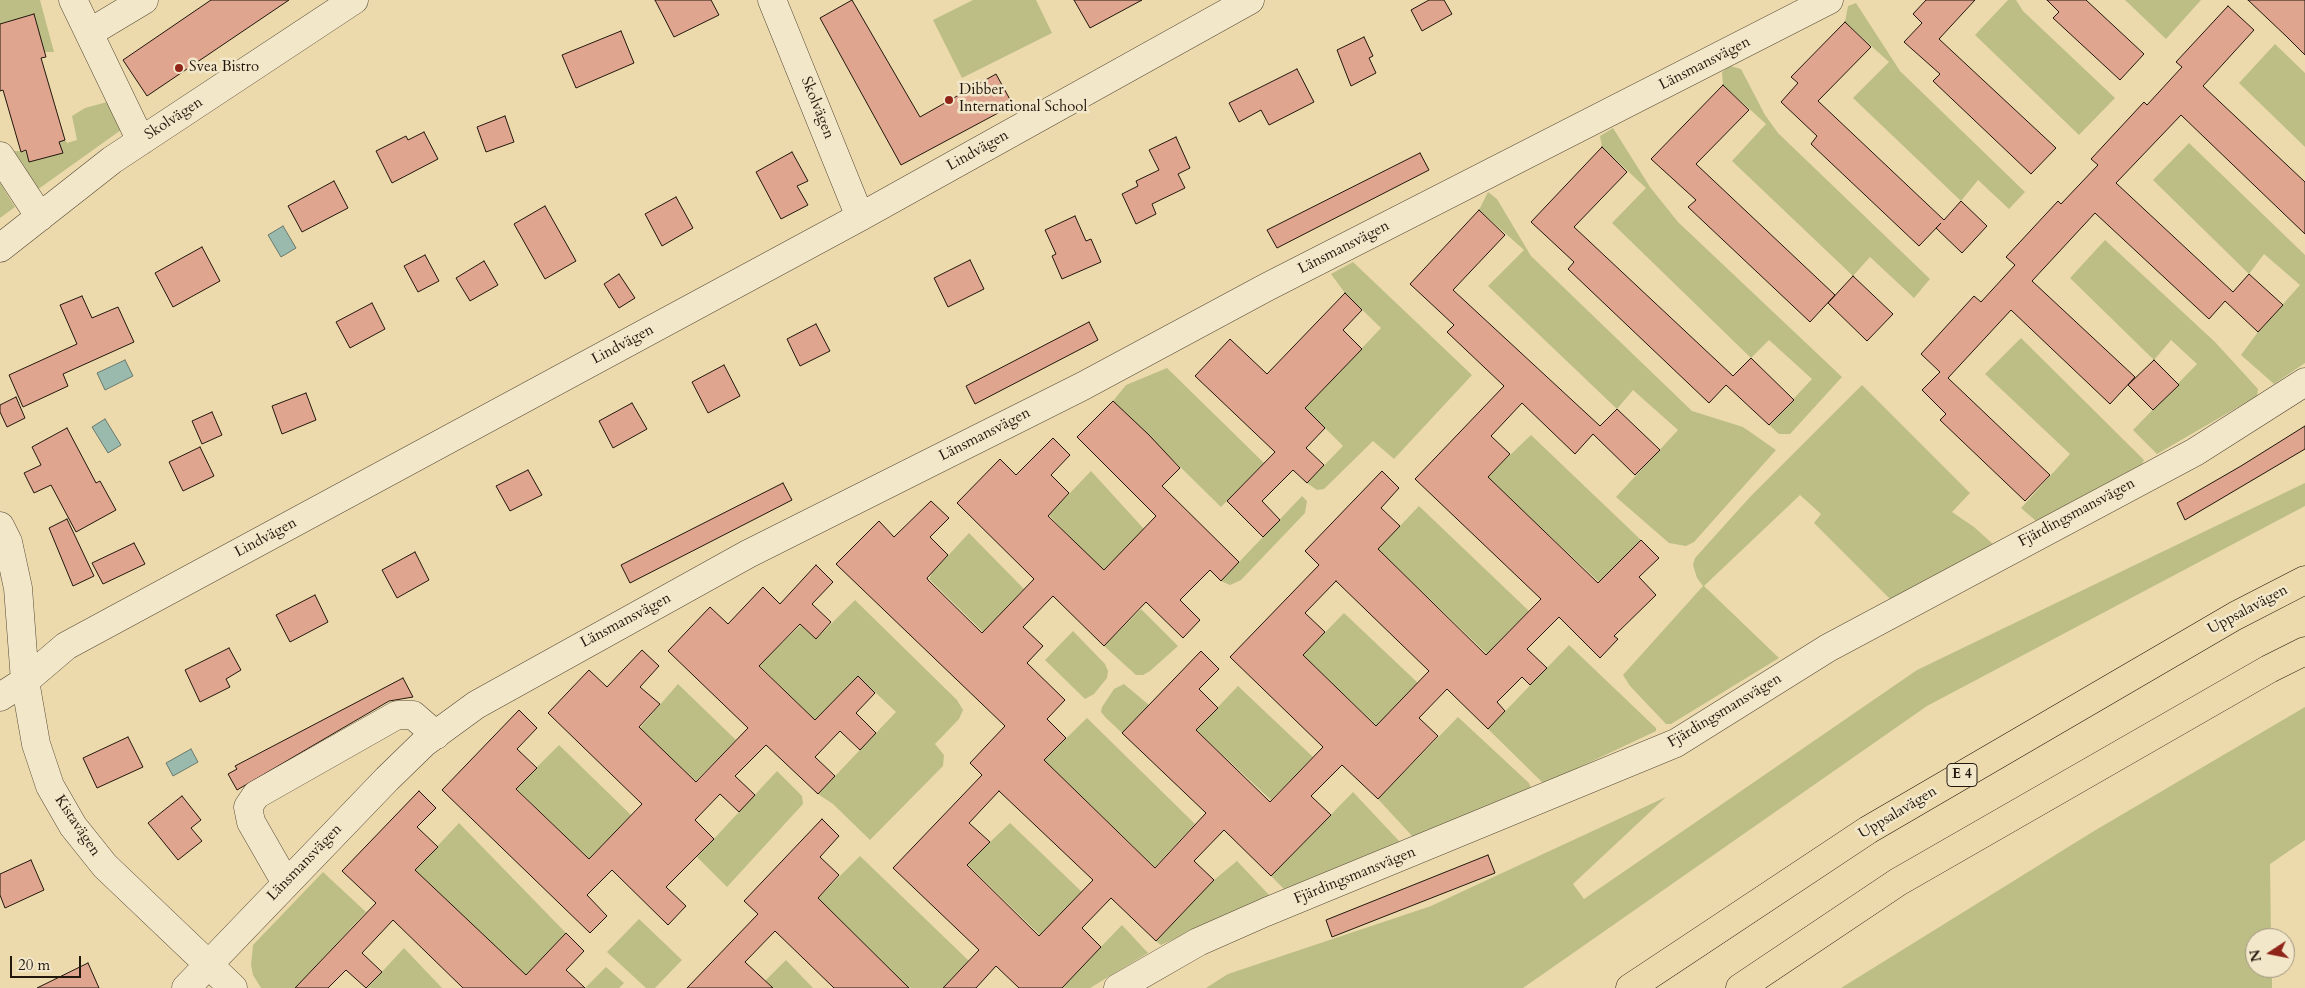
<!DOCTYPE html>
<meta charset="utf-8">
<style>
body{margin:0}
#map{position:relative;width:2305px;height:988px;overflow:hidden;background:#ecdaad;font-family:Cardo,serif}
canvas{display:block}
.north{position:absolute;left:2245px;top:928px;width:50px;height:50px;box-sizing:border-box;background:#f3e7ca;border:1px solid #9f947e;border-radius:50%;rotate:259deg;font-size:14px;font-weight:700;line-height:20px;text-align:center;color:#21170c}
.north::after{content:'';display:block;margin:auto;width:18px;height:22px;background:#8f2418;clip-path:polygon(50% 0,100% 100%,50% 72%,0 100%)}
.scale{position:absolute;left:10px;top:956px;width:71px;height:22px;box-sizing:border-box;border:2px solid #21170c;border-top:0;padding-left:6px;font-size:15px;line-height:18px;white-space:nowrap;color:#21170c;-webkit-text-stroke:4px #f3e7ca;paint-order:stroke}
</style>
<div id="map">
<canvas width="2305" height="988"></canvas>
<div class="north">N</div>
<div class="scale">20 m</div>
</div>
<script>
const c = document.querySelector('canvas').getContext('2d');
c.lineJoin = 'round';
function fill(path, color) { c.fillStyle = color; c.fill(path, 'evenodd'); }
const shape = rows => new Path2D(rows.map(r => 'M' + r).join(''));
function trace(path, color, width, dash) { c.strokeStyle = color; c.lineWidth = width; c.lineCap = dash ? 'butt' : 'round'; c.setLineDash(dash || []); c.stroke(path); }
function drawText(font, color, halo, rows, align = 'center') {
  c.font = font + ' Cardo,serif'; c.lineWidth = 5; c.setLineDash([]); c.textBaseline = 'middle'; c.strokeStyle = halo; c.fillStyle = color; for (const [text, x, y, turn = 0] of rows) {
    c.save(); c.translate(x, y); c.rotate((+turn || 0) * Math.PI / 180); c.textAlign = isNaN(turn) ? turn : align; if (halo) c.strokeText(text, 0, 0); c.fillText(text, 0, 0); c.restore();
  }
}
const green = shape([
 [0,0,40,0,54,52,45,52,34,15,0,24],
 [973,0,1036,0,1052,33,962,78,933,20],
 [2008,0,2016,0,2023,11,2115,98,2079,135,1975,35],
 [2125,0,2201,0,2166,39],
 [1856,3,1900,71,2025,192,2009,209,1978,180,1961,201,1853,98,1889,62,1845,22,1848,6],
 [2275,44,2305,73,2305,147,2239,83],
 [1730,66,1741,69,1765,115,1778,133,1930,279,1914,298,1870,257,1853,276,1732,161,1766,124,1723,85,1722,72],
 [107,102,121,130,37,190,11,151,62,152,59,142,65,140,67,143,77,140,72,116,85,108],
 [1613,128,1650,187,1678,222,1842,377,1790,434,1779,434,1769,425,1812,379,1769,340,1751,358,1612,223,1646,188,1602,147,1600,136],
 [2189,143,2305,255,2305,363,2274,384,2241,355,2258,332,2300,285,2264,254,2249,274,2153,180],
 [0,183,15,207,0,218],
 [1488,192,1497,199,1531,256,1692,411,1743,427,1776,450,1694,542,1686,546,1669,543,1616,497,1678,430,1633,390,1617,409,1488,286,1524,250,1479,210],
 [2105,240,2215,342,2258,389,2257,396,2157,454,2133,430,2197,364,2171,340,2154,360,2070,278],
 [1353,262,1472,375,1394,459,1373,441,1324,489,1317,490,1307,483,1343,446,1305,408,1381,328,1345,293,1331,274],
 [2021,338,2144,460,2142,464,2036,521,2021,508,2070,454,1985,374],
 [1167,368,1264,463,1221,507,1113,401,1126,385],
 [1862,385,1970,493,1952,512,1974,527,1994,545,1893,602,1814,523,1821,514,1800,495,1704,586,1779,658,1671,724,1666,724,1630,686,1623,675,1703,586,1697,578,1693,565,1695,558,1750,497],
 [1531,435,1641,540,1599,582,1487,477],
 [1091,471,1144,529,1102,572,1049,515],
 [2305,483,2305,506,1927,706,1523,988,1206,988,1228,974,1431,906,1666,797,1573,884,1584,899,1917,670],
 [1302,496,1307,501,1305,513,1241,580,1230,585,1221,581],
 [1419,506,1529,611,1487,654,1378,549],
 [969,533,1024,589,983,632,929,579,932,573],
 [855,600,957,700,963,710,959,719,935,744,944,755,943,766,870,840,833,804,818,794,896,712,858,676,815,720,759,665,801,625,816,639],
 [1141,609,1178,646,1150,671,1143,675,1136,675,1104,646],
 [1344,613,1418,683,1377,726,1303,655],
 [1073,631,1105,664,1108,671,1107,678,1094,694,1085,699,1045,660],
 [1569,645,1656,728,1656,731,1544,784,1488,729],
 [678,684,736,740,696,781,639,729],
 [1124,684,1149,705,1122,733,1106,718,1101,712,1102,707,1114,689],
 [1238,686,1313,757,1271,800,1196,730],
 [2305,707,2305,840,2270,864,2271,938,2255,938,2255,968,2272,968,2272,988,1841,988,2094,831],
 [1458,717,1529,783,1531,788,1413,837,1378,799],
 [1087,718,1195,824,1155,867,1044,760],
 [559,745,631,815,589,859,516,788],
 [777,771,802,796,803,804,727,887,697,857],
 [1353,792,1400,842,1284,889,1271,876],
 [459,823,566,933,525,976,415,870],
 [1010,823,1082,892,1040,935,967,864],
 [860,856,969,961,943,988,909,988,818,898],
 [1237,861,1270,896,1161,945,1156,941,1214,880],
 [323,872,366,912,295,988,261,988,253,975,251,965,253,945],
 [639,919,682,960,655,988,646,988,607,952],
 [1122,925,1148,953,1090,988,1061,988],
 [404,948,442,988,367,988],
 [786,960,813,988,758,988],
 [606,967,624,983,619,988,585,988]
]);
const water = shape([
 [283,226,296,248,281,257,268,235,283,226],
 [125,360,133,376,105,390,97,373,125,360],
 [105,419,121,445,108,453,92,427,105,419],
 [191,749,198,762,173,776,166,763,191,749]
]);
const building = shape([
 [211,0,289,0,147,96,123,60,211,0],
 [655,0,711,0,719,15,674,37,655,0],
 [852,0,920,117,996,74,1013,105,901,165,820,18,852,0],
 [1074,0,1142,0,1090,28,1074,0],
 [1429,0,1444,0,1452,14,1422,31,1411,10,1429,0],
 [1926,0,1975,0,1939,39,2056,148,2031,174,1933,81,1940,74,1904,42,1922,23,1913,14,1926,0],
 [2047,0,2086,0,2144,54,2120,80,2053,18,2059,12,2047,0],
 [2248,0,2305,0,2305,55,2287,37,2248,0],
 [2228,6,2254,30,2203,86,2305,182,2305,234,2181,115,2116,183,2233,292,2249,274,2283,305,2258,332,2225,301,2209,319,2095,213,2032,281,2135,377,2110,404,2011,310,1948,378,2050,475,2025,501,1940,420,1946,414,1922,390,1940,372,1921,354,1974,296,1981,302,2015,265,2006,257,2058,201,2061,204,2098,165,2091,159,2144,102,2147,105,2182,67,2176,62,2228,6],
 [34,14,46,57,41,58,65,140,59,142,63,153,29,162,26,150,21,152,3,90,0,91,0,24,34,14],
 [1845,22,1871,47,1818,101,1944,220,1961,201,1987,226,1962,253,1936,228,1941,223,1919,246,1811,144,1817,136,1781,102,1798,83,1791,77,1845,22],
 [621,31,634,63,576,88,562,55,621,31],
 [1364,37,1373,56,1369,58,1376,73,1351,86,1337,50,1364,37],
 [1297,69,1314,102,1269,125,1261,110,1239,122,1229,103,1297,69],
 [1723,85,1749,110,1696,164,1835,295,1810,322,1688,207,1696,200,1651,159,1723,85],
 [505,116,514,142,486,152,477,127,505,116],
 [424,132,438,159,392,183,376,151,406,136,408,140,424,132],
 [1176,137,1190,168,1178,174,1185,188,1152,204,1156,214,1136,224,1122,194,1138,186,1136,181,1159,170,1149,150,1176,137],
 [1602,147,1627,172,1574,227,1733,376,1751,358,1794,400,1769,425,1726,385,1709,403,1568,269,1574,262,1531,222,1602,147],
 [792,152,808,181,797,186,808,205,781,219,756,172,792,152],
 [1420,153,1429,170,1277,248,1267,230,1420,153],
 [334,181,348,208,302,232,288,206,334,181],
 [676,197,693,228,662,246,645,214,676,197],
 [545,206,576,261,545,279,514,224,545,206],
 [1479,210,1505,235,1453,290,1600,426,1617,409,1660,450,1635,475,1593,434,1575,454,1522,403,1491,436,1510,454,1488,477,1598,583,1641,540,1659,558,1639,577,1656,595,1614,636,1618,639,1600,658,1559,617,1527,649,1547,668,1530,685,1522,677,1497,702,1505,711,1488,729,1447,689,1419,718,1438,736,1378,799,1342,765,1311,796,1331,815,1271,876,1224,830,1194,861,1214,880,1156,941,1111,898,1082,928,1101,947,1062,988,1019,988,996,966,976,988,943,988,979,950,893,868,982,775,970,763,1005,726,836,564,879,521,894,537,931,501,949,518,930,537,948,555,927,578,928,580,982,633,1034,579,957,503,1000,459,1016,475,1053,438,1070,455,1051,475,1069,493,1048,516,1104,570,1156,516,1077,437,1113,401,1149,435,1180,468,1162,486,1239,562,1221,581,1210,570,1180,600,1200,620,1183,638,1146,602,1104,646,1053,596,1023,627,1043,646,1027,663,1065,700,1047,719,1066,738,1044,760,1155,868,1206,813,1122,733,1201,651,1219,669,1199,689,1218,708,1196,730,1270,802,1323,747,1230,657,1319,565,1305,551,1382,471,1399,488,1381,508,1400,526,1378,549,1486,655,1541,599,1415,479,1504,386,1447,332,1454,325,1410,284,1479,210],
 [1336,581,1429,671,1376,726,1303,655,1325,632,1305,613,1336,581],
 [999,791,1093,880,1039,936,967,865,990,842,969,823,999,791],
 [1075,216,1086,241,1091,239,1101,262,1062,279,1052,256,1056,254,1045,230,1075,216],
 [202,247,220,281,173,307,155,273,202,247],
 [425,255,439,281,418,292,404,266,425,255],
 [970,260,984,289,948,307,934,278,970,260],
 [484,261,498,285,470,301,456,278,484,261],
 [619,274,635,298,619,308,604,284,619,274],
 [1853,276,1893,314,1867,341,1828,303,1853,276],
 [1345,293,1362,310,1343,330,1362,349,1305,408,1325,428,1306,448,1324,465,1307,483,1293,470,1262,501,1280,520,1263,537,1227,501,1275,452,1195,376,1230,339,1267,374,1345,293],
 [82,296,92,318,118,307,134,342,63,374,68,386,23,407,9,375,77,344,60,305,82,296],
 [372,303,385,329,350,348,336,322,372,303],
 [1089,322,1098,340,975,404,966,386,1089,322],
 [816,324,830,351,800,366,787,339,816,324],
 [2154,360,2179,385,2153,410,2128,385,2154,360],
 [724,365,740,396,708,413,692,382,724,365],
 [306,393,316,420,282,434,272,406,306,393],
 [16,397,25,418,7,427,0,412,0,405,16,397],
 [632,403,647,429,613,448,599,421,632,403],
 [212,412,222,435,202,444,192,421,212,412],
 [2305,426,2305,449,2185,520,2177,503,2241,466,2305,426],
 [67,428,96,483,100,481,116,510,76,532,51,485,34,493,24,473,41,465,32,447,67,428],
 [200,447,214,476,183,491,169,462,200,447],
 [528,470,542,495,510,511,496,486,528,470],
 [783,483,792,500,630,583,621,565,783,483],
 [67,519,94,576,73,586,49,528,67,519],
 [134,543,145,564,103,584,92,563,134,543],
 [415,552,429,580,397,598,382,570,415,552],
 [816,565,833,582,812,604,831,622,816,639,800,624,759,666,815,720,858,676,875,693,856,713,876,733,860,750,840,731,815,757,835,776,818,794,766,745,735,776,755,795,739,812,720,794,695,820,714,839,666,887,686,906,668,925,612,870,587,895,607,916,590,933,442,790,519,710,537,728,517,749,537,768,516,789,589,859,642,804,548,713,589,670,607,687,642,650,659,666,640,687,660,704,639,727,696,782,748,728,668,651,710,607,728,624,763,587,780,604,816,565],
 [315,595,328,622,290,642,276,615,315,595],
 [229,648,241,670,226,679,230,687,200,702,185,670,229,648],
 [403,678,413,697,389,701,237,790,228,774,237,769,235,766,403,678],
 [128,737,143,767,97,788,83,758,128,737],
 [419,791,436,808,417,827,438,847,415,870,526,975,566,933,584,951,566,970,585,988,463,988,393,920,362,953,382,972,366,988,346,970,328,988,295,988,376,903,342,871,419,791],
 [182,796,201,820,191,828,202,841,178,860,148,823,182,796],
 [822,819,839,836,820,857,839,875,818,898,909,988,834,988,775,931,745,962,773,988,687,988,758,914,744,901,822,819],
 [1488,855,1495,873,1332,937,1326,920,1488,855],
 [31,860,44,890,5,908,0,895,0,874,31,860],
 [88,963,99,988,37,988,88,963]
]);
const minor = shape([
 [73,0,141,141],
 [772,0,860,217],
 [89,33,144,0],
 [0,156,40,217],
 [0,248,112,160,354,0],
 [0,526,8,542,18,588,25,681,36,744,50,786,73,826,105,866,233,988],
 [0,697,25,681,66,646,860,217,1250,0],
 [286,883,251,822,248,807,256,795,397,715,413,715,436,735],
 [186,988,387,779,424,743,476,705,748,554,1083,386,1267,287,1829,0],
 [1118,988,1198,942,1266,912,1676,743,1828,648,2195,452,2305,382]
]);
const highway = shape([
 [1630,988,1868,830,2235,616,2305,580],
 [1740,988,1898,882,2269,669,2305,651]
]);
const markers = [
 [179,68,5,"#8f2418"],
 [949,100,5,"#8f2418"]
];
const shields = [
 [1962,775,30]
];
const shieldNames = [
 ["E 4",1962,775]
];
const streetNames = [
 ["Länsmansvägen",1705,64,-27],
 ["Skolvägen",817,108,68],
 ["Skolvägen",174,119,-33],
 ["Lindvägen",978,151,-29],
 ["Länsmansvägen",1344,248,-27],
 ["Lindvägen",623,345,-28],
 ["Länsmansvägen",985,435,-27],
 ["Fjärdingsmansvägen",2077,513,-28],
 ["Lindvägen",266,538,-28],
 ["Uppsalavägen",2248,610,-28],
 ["Länsmansvägen",626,621,-28],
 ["Fjärdingsmansvägen",1725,711,-31],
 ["Uppsalavägen",1898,813,-31],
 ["Kistavägen",77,826,56],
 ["Länsmansvägen",305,863,-46],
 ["Fjärdingsmansvägen",1355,876,-22]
];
const poiNames = [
 ["Svea Bistro",189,68],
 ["Dibber",959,91],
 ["International School",959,108]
];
fill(green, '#bcbe86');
fill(water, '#99baac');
trace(water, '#69796c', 1);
fill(building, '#e0a58f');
trace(building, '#21170c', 1);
trace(minor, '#544834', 29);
trace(highway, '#21170c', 29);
trace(minor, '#f3e7ca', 28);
trace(highway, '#ecdaad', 28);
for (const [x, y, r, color] of markers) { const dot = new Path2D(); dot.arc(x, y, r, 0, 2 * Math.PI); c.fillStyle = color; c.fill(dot); trace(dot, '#f3e7ca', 2); }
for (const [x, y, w] of shields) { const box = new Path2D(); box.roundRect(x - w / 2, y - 11.5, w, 23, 4); c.fillStyle = '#f3e7ca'; c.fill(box); trace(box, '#21170c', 1); }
drawText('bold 14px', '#21170c', null, shieldNames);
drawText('15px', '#21170c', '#f3e7ca', streetNames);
drawText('15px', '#21170c', '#f3e7ca', poiNames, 'left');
</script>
